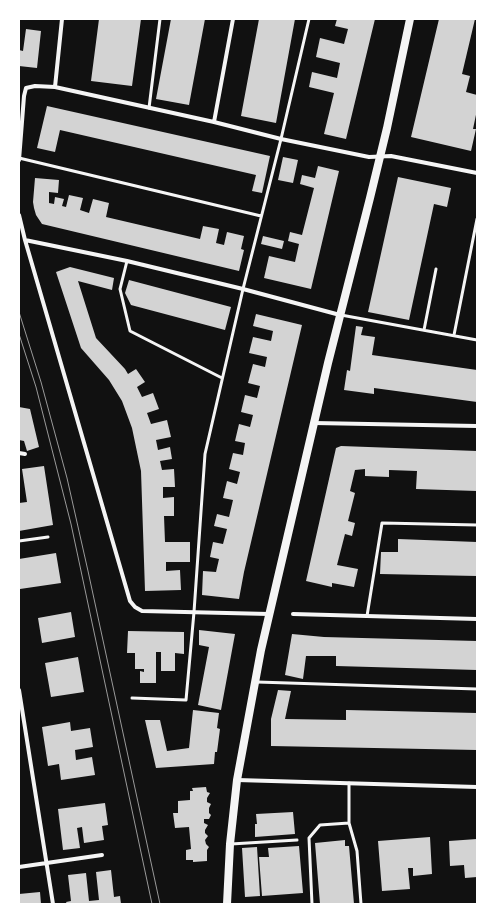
<!DOCTYPE html>
<style>
body{margin:0}
#map{position:relative;width:496px;height:923px;overflow:hidden;background:#111;font-family:Bitter,serif}
canvas{display:block}
.frame{position:absolute;inset:0;border:20px solid #fff;pointer-events:none}
</style>
<div id="map">
<canvas width="496" height="923"></canvas>
<div class="frame"></div>
</div>
<script>
const c = document.querySelector('canvas').getContext('2d');
c.lineJoin = 'round';
function fill(path, color) { c.fillStyle = color; c.fill(path, 'evenodd'); }
const shape = rows => new Path2D(rows.map(r => 'M' + r).join(''));
function trace(path, color, width, dash) { c.strokeStyle = color; c.lineWidth = width; c.lineCap = dash ? 'butt' : 'round'; c.setLineDash(dash || []); c.stroke(path); }
const building = shape([
 [99,19,141,19,132,86,91,81],
 [171,19,205,19,189,105,156,99],
 [259,19,295,19,276,123,241,116],
 [337,19,375,19,346,139,324,134,334,93,309,87,312,72,337,78,340,63,316,57,320,38,344,44,348,29,335,26],
 [439,19,475,19,462,74,470,76,466,92,477,95,477,110,473,129,476,129,471,151,411,137],
 [26,29,41,31,37,68,19,66,19,50,23,51],
 [47,106,270,156,262,193,252,191,256,175,60,130,55,152,37,148],
 [283,157,298,160,293,183,278,180],
 [318,166,339,171,311,289,264,278,269,256,295,262,299,244,288,241,290,232,302,235,314,188,300,184,302,175,315,178],
 [398,177,451,188,447,207,434,204,409,320,368,312],
 [35,178,59,180,58,193,49,192,49,203,54,204,55,197,64,199,62,206,66,207,69,195,83,198,80,210,89,213,93,199,109,203,106,217,200,239,203,226,219,229,216,243,224,245,227,232,244,236,241,249,244,250,239,271,42,224,36,215,34,208,33,202],
 [263,236,284,241,282,249,261,244],
 [70,267,114,278,112,290,78,281,96,338,125,369,128,374,136,369,145,382,137,387,142,397,153,393,159,409,147,413,151,424,167,420,171,437,156,440,158,450,170,447,172,459,160,461,162,470,174,469,175,487,163,487,163,498,174,497,174,516,164,516,165,542,190,542,190,562,166,562,166,571,180,570,181,590,145,591,141,471,132,428,122,401,109,380,81,348,56,272],
 [129,280,231,307,225,330,131,305,125,293],
 [256,314,302,325,244,572,239,599,202,595,203,571,216,572,219,559,210,557,213,542,223,544,227,529,214,526,217,514,229,517,233,500,223,498,227,481,237,484,240,472,229,469,233,453,243,455,245,443,235,441,239,424,250,427,253,415,241,412,245,395,257,398,260,386,248,383,253,364,265,367,267,357,249,353,253,337,271,341,273,331,253,326],
 [356,326,363,327,361,335,375,337,372,355,477,370,477,402,374,388,374,394,344,390,347,370,350,371],
 [19,407,30,409,39,447,27,451,24,441,19,440],
 [341,446,477,451,477,491,416,489,417,471,389,470,389,477,365,476,365,469,355,470,350,491,355,493,348,521,355,523,352,536,345,534,337,565,358,569,354,587,332,583,332,587,306,581,336,448],
 [44,466,53,525,19,531,19,503,27,502,22,469],
 [398,539,477,542,477,576,380,574,381,552,398,552],
 [56,553,61,583,20,589,19,583,19,559],
 [71,612,75,637,42,643,38,618],
 [199,630,235,634,221,710,198,705,209,647,199,645],
 [128,631,184,632,184,654,175,653,175,671,161,671,161,652,156,652,156,683,140,683,140,671,144,672,144,669,135,669,135,653,127,653],
 [292,634,324,637,477,641,477,670,336,666,336,656,306,656,303,679,285,675],
 [78,657,84,692,51,697,45,663],
 [278,690,291,691,285,719,346,720,346,710,477,713,477,750,271,746,271,719],
 [193,710,219,713,217,728,220,729,217,752,215,752,214,764,156,768,145,720,160,720,167,751,189,748],
 [70,722,71,731,90,728,93,747,75,750,76,760,92,757,95,775,61,780,59,764,48,766,42,727],
 [206,787,207,792,210,793,207,798,207,802,211,804,209,808,209,813,211,815,209,819,204,819,204,823,208,825,205,830,205,833,208,836,205,840,206,844,209,847,207,850,207,861,193,862,193,860,186,860,186,850,191,849,189,827,175,828,173,813,178,813,178,801,190,800,190,791,193,791,192,788],
 [105,803,108,825,102,826,104,840,84,843,82,827,77,828,80,848,63,850,58,809],
 [293,812,295,834,255,837,255,824,257,824,256,814],
 [430,837,432,874,413,876,413,868,408,868,410,889,382,891,378,841],
 [477,839,477,877,465,878,464,865,450,866,449,841],
 [345,840,345,846,349,846,354,904,320,904,315,843],
 [299,846,303,893,262,896,259,857,269,857,268,848],
 [257,847,260,896,245,897,242,848],
 [111,870,114,897,120,896,121,904,67,904,66,902,71,901,68,875,86,873,89,901,99,900,96,872],
 [40,892,41,904,19,904,19,894]
]);
const service = shape([
 [149,108,160,19],
 [19,158,261,216],
 [127,261,120,289,130,331,222,378],
 [341,315,477,340],
 [424,330,436,269],
 [454,335,477,219],
 [19,541,48,537],
 [367,616,382,523,477,525],
 [257,682,477,689],
 [132,698,186,700,194,612,205,454,243,289,281,139,309,19],
 [349,783,349,823],
 [231,844,297,840],
 [312,904,309,838,320,825,349,823,357,851,361,904]
]);
const minor = shape([
 [55,87,62,19],
 [214,122,233,19],
 [19,160,24,96,26,88,35,86,55,87,214,122,281,139,369,157,391,156,477,173],
 [19,215,25,240,130,601,135,607,142,611,269,614],
 [25,240,127,261,243,289,340,315],
 [314,423,477,426],
 [19,453,25,454],
 [293,614,477,619],
 [19,690,53,904],
 [237,780,477,787],
 [19,867,102,855]
]);
const secondary = shape([
 [227,904,230,844,237,780,261,650,328,363,370,198,387,128,410,19]
]);
const tram = shape([
 [19,312,41,382,67,478,88,571,160,904],
 [19,334,36,387,71,524,152,904]
]);
fill(building, '#d3d3d3');
trace(service, '#f5f5f5', 3);
trace(minor, '#f5f5f5', 4);
trace(secondary, '#f5f5f5', 8);
trace(tram, '#9a9a9a', 1);
</script>
